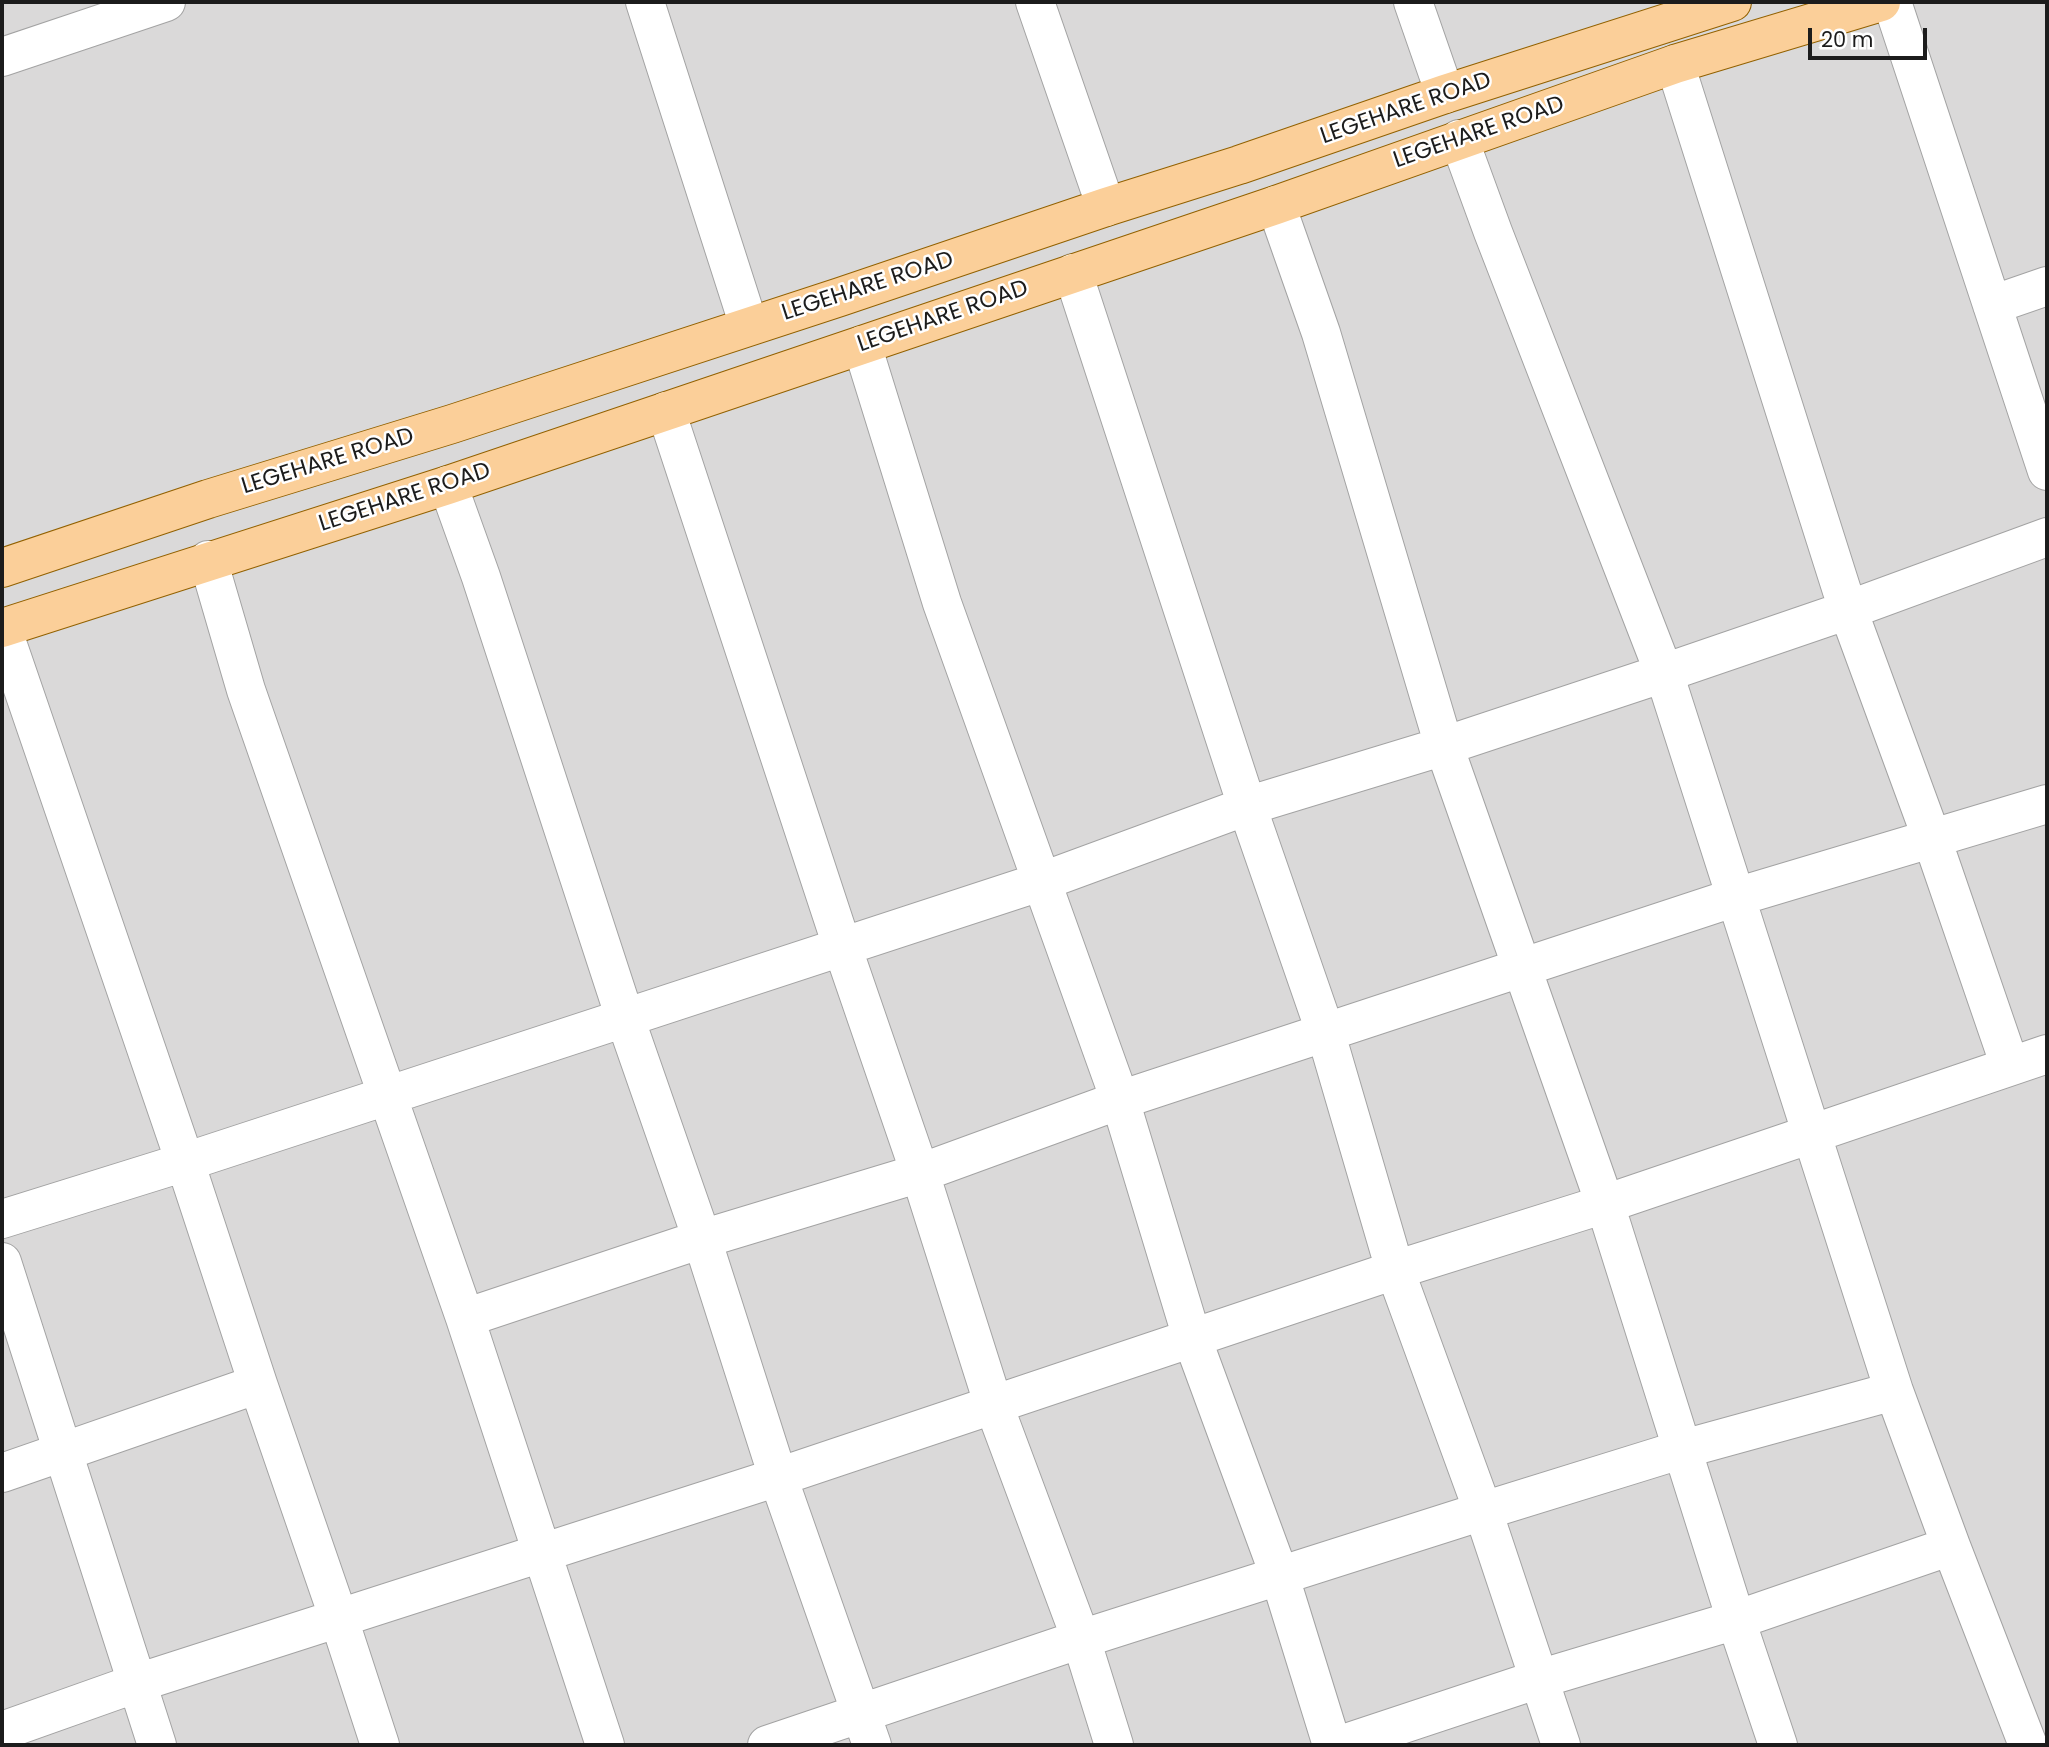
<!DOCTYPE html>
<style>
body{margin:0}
#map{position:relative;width:2049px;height:1747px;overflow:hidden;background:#ede9e1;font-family:Poppins,sans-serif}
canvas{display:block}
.frame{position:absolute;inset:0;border:4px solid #1c1c1c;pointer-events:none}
.scale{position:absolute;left:1808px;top:28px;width:119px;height:32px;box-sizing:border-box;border:4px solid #1c1c1c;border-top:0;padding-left:9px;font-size:21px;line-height:24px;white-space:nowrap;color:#1c1c1c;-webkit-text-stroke:5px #fff;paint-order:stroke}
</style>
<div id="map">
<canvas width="2049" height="1747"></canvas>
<div class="frame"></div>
<div class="scale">20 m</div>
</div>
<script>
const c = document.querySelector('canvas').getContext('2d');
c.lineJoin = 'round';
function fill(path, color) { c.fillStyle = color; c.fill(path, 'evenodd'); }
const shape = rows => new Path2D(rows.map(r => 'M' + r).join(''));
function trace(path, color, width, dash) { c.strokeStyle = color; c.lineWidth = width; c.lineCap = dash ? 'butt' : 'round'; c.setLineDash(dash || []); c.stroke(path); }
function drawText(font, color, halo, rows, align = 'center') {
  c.font = font + ' Poppins,sans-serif'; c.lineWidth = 5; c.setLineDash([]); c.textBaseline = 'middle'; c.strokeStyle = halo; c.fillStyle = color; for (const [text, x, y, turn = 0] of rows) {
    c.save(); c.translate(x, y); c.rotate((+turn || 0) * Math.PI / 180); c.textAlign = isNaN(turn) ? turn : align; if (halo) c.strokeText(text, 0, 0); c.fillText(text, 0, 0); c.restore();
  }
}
const residential = shape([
 [2,2,2047,2,2047,1745,2,1745]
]);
const minor = shape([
 [645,2,749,326],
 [1035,2,1106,207],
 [1413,2,1445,94],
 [1892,2,2047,471],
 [2,57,166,2],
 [1675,64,1848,610,1932,839,2010,1066],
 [1459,139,1493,232,1664,673,1894,1391,1951,1546,2028,1745],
 [1276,205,1321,333,1444,746,1605,1204,1736,1620,1778,1745],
 [1073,273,1247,806,1326,1034,1395,1270,1483,1511,1561,1745],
 [1992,305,2047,286],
 [862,345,942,603,1120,1100,1192,1338,1280,1577,1332,1745],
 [666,411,842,946,920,1173,993,1403,1081,1639,1114,1745],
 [448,485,481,577,625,1018,702,1239,778,1477,872,1745],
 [208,560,246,690,465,1318,605,1745],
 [2,628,185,1162,258,1384,339,1619,380,1745],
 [2,1219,185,1162,1043,881,1247,806,1444,746,1664,673,1848,610,2047,537],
 [2,1262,157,1745],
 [465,1318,702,1239,920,1173,1120,1100,1736,897,2047,804],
 [2,1473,258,1384],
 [2,1731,137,1683,778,1477,1395,1270,1605,1204,2047,1054],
 [767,1745,1081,1639,1483,1511,1683,1449,1894,1391],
 [1340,1745,1539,1679,1736,1620,1951,1546]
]);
const major = shape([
 [2,568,208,499,452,424,840,297,1106,207,1239,165,1445,94,1732,2],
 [2,628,448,485,1276,205,1675,64,1881,2]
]);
const streetNames = [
 ["LEGEHARE ROAD",1406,109,-19],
 ["LEGEHARE ROAD",1479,133,-19],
 ["LEGEHARE ROAD",868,287,-18],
 ["LEGEHARE ROAD",943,317,-19],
 ["LEGEHARE ROAD",328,462,-17],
 ["LEGEHARE ROAD",405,498,-18]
];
fill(residential, '#dad9d9');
trace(minor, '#a3a3a3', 40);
trace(major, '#926101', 40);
trace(minor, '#fff', 38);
trace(major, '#fbcf99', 38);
drawText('23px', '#1c1c1c', '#fff', streetNames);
</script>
